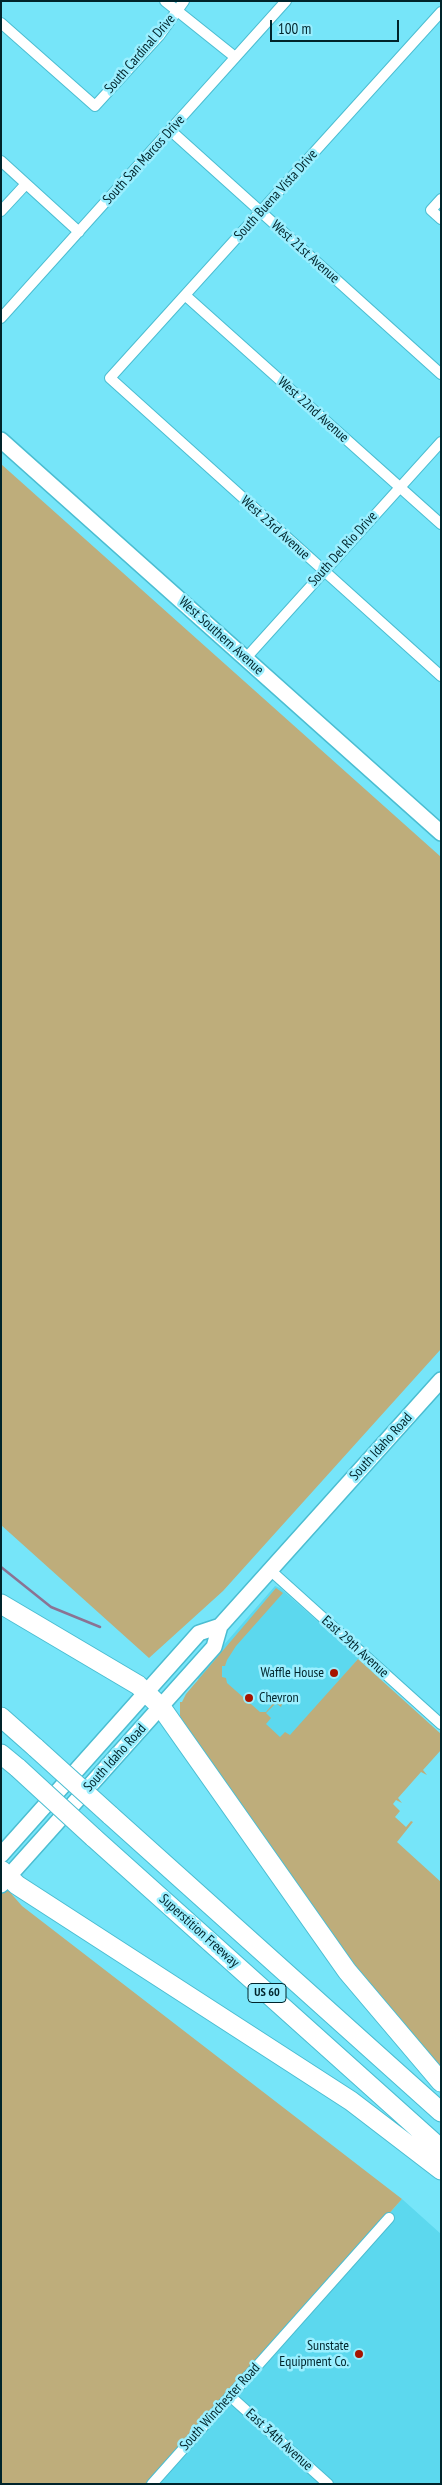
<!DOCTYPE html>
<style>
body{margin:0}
#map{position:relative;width:442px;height:2485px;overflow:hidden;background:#76e5f9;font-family:"PT Sans Narrow",sans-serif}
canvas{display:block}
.frame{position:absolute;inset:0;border:2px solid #00242b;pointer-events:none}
.scale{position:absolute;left:270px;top:20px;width:129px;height:22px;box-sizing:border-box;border:2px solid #00242b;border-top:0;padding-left:6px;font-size:15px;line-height:18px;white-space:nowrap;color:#00242b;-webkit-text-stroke:4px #9befff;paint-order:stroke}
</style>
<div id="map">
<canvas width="442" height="2485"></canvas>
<div class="frame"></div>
<div class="scale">100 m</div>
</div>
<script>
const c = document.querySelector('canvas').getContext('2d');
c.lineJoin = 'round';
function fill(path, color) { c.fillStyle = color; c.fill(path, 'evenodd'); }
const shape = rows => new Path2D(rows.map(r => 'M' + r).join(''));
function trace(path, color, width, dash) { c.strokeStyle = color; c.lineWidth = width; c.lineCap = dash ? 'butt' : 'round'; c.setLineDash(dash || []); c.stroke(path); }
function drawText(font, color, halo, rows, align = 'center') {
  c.font = font + ' "PT Sans Narrow",sans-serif'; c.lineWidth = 5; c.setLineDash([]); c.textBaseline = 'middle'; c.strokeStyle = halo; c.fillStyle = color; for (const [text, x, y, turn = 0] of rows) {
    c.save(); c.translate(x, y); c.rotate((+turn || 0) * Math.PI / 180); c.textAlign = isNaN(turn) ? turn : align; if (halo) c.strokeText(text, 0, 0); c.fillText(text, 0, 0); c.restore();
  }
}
const built = shape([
 [275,1586,280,1588,359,1658,280,1749,196,1677],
 [402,2199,441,2234,441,2484,151,2484]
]);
const green = shape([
 [1,464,441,857,441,1349,223,1591,149,1658,1,1525],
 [276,1588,283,1593,236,1646,227,1660,225,1666,222,1666,222,1677,226,1678,227,1683,260,1712,266,1712,276,1700,282,1704,281,1707,276,1703,266,1713,271,1718,266,1724,280,1737,285,1732,290,1735,358,1659,441,1734,441,1750,423,1770,427,1775,421,1772,398,1798,402,1803,396,1800,393,1804,400,1811,395,1817,406,1827,411,1821,413,1822,397,1842,441,1882,441,2074,385,2011,252,1819,194,1741,180,1716,180,1702,182,1702,186,1694],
 [1,1882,22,1906,402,2199,149,2484,1,2484]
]);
const stream = shape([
 [1,1567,51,1607,100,1627]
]);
const minor = shape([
 [165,1,235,57],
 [441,12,110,378,441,676],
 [1,23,95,106,159,36,184,1],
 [170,130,441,374],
 [1,161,79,232],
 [441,199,431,210,441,219],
 [1,211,26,184],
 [186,296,441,524],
 [1,318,286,1],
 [246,658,441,442],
 [270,1570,441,1724],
 [230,2396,328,2484],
 [152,2484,389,2218]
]);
const secondary = shape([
 [1,440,441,833],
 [1,1855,199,1633,220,1626],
 [1,1885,214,1647,220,1626,441,1380]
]);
const motorway = shape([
 [1,1604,138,1685,161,1707,347,1971,441,2082],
 [1,1717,36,1748],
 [1,1754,18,1768],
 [110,1815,441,2112],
 [93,1837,441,2149],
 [1,1870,17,1885,351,2101,441,2170]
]);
const motorwayBridge = shape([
 [36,1748,110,1815],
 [18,1768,93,1837]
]);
const markers = [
 [334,1673,5,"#a61400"],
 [249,1698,5,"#a61400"],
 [359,2354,5,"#a61400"]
];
const shields = [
 [267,1993,38]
];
const shieldNames = [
 ["US 60",267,1993]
];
const streetNames = [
 ["South Cardinal Drive",140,54,-49],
 ["South San Marcos Drive",144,160,-48],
 ["South Buena Vista Drive",276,195,-48],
 ["West 21st Avenue",305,252,42],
 ["West 22nd Avenue",313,410,42],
 ["West 23rd Avenue",275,528,42],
 ["South Del Rio Drive",343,549,-48],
 ["West Southern Avenue",221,636,42],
 ["South Idaho Road",381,1447,-48],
 ["East 29th Avenue",355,1647,42],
 ["South Idaho Road",115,1758,-48],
 ["Superstition Freeway",199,1931,42],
 ["South Winchester Road",220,2407,-48],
 ["East 34th Avenue",279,2440,42]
];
const poiNames = [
 ["Waffle House",324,1673],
 ["Chevron",259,1698,"left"],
 ["Sunstate",349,2346],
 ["Equipment Co.",349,2362]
];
fill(built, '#5cd8ee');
fill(green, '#bead7b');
trace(stream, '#8b7393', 2.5);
trace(minor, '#4bbdd1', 12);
trace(secondary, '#4bbdd1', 18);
trace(motorway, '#4bbdd1', 21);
trace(minor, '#fff', 10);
trace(secondary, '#fff', 15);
trace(motorway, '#fff', 19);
trace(motorwayBridge, '#4bbdd1', 21, []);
trace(motorwayBridge, '#fff', 19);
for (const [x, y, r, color] of markers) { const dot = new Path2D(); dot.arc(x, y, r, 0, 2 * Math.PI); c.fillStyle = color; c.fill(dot); trace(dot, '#9befff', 2); }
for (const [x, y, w] of shields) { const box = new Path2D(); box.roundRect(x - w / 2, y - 9.5, w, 19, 4); c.fillStyle = '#9befff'; c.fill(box); trace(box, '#00242b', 1); }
drawText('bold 12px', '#00242b', null, shieldNames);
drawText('14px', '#00242b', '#9befff', streetNames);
drawText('14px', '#00242b', '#9befff', poiNames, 'right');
</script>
